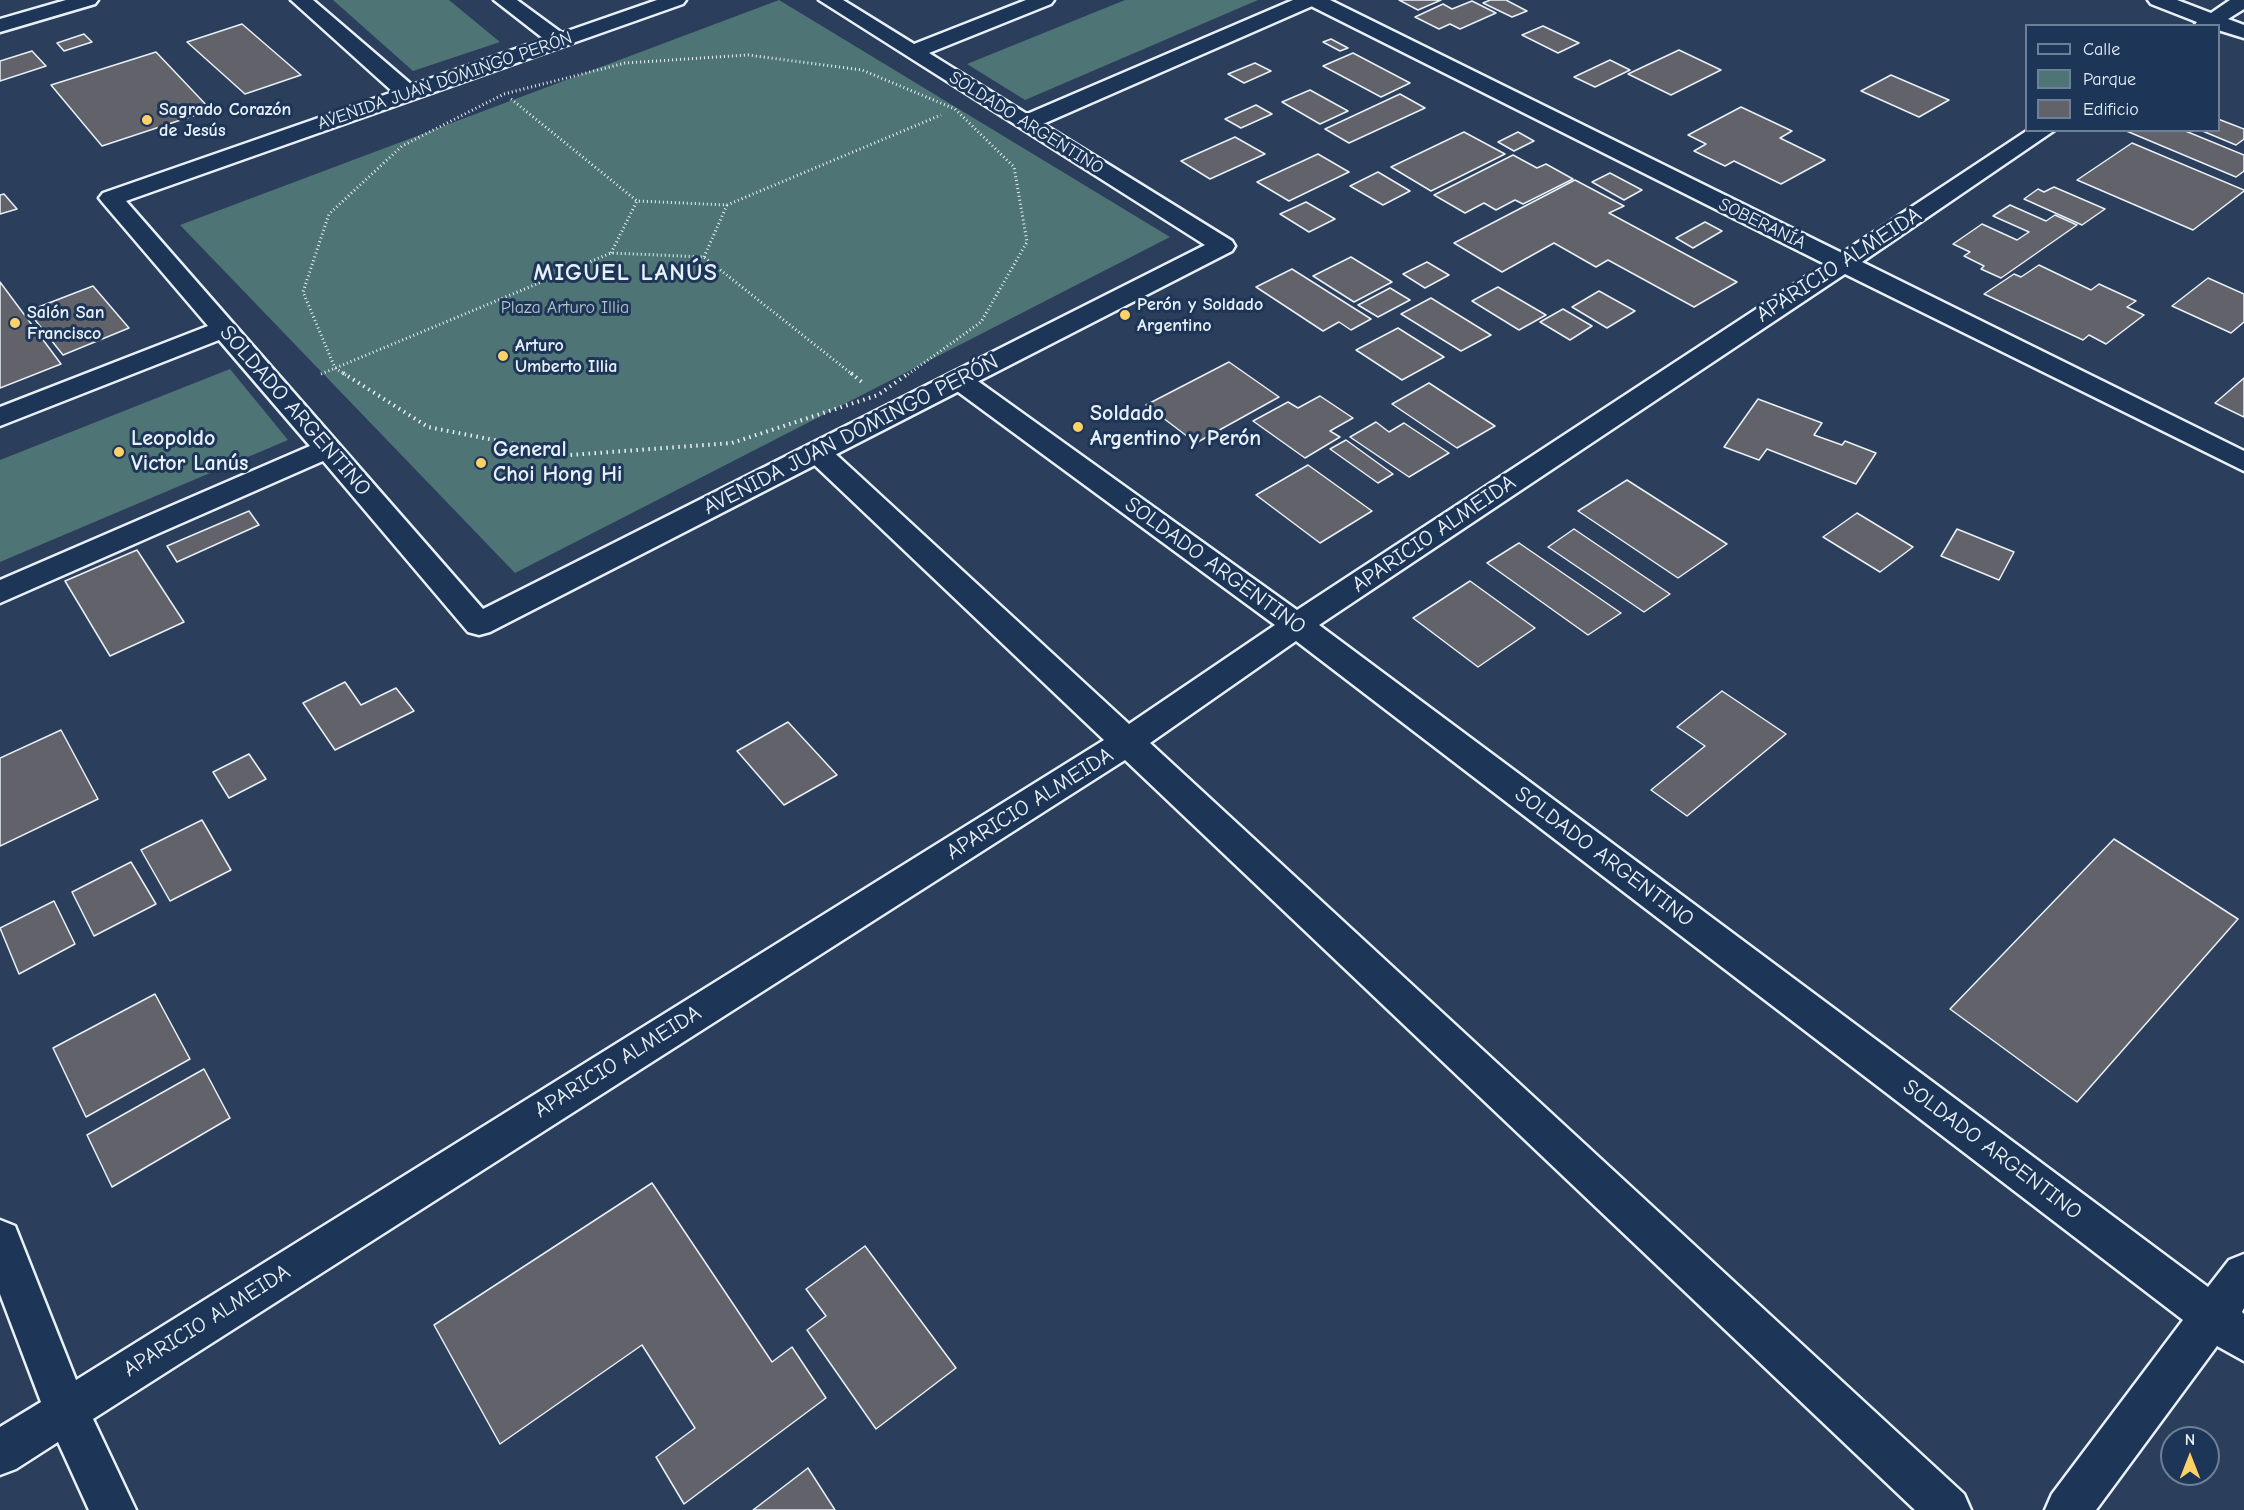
<!DOCTYPE html>
<meta charset="utf-8">
<style>
body{margin:0}
#map{position:relative;width:2244px;height:1510px;overflow:hidden;background:#2b3e5b;font-family:"Comic Neue",sans-serif}
canvas{display:block}
.legend{position:absolute;left:2025px;top:24px;width:195px;height:108px;box-sizing:border-box;background:#1d3557;border:2px solid #6e8097;margin:0;padding:8px 10px;list-style:none;font-size:18px;color:#e8f1f8}
.legend li{display:flex;align-items:center;gap:12px;height:30px}
.legend b{width:30px;border:2px solid #6e8097}
.north{position:absolute;left:2160px;top:1426px;width:60px;height:60px;box-sizing:border-box;background:#1d3557;border:2px solid #6e8097;border-radius:50%;rotate:0deg;font-size:16px;font-weight:700;line-height:24px;text-align:center;color:#e8f1f8}
.north::after{content:'';display:block;margin:auto;width:21px;height:27px;background:#ffd166;clip-path:polygon(50% 0,100% 100%,50% 72%,0 100%)}
</style>
<div id="map">
<canvas width="2244" height="1510"></canvas>
<ul class="legend">
<li><b style="height:8px;background:#1d3557"></b>Calle</li>
<li><b style="height:16px;background:#4e7476"></b>Parque</li>
<li><b style="height:16px;background:#61626a"></b>Edificio</li>
</ul>
<div class="north">N</div>
</div>
<script>
const c = document.querySelector('canvas').getContext('2d');
c.lineJoin = 'round';
function fill(path, color) { c.fillStyle = color; c.fill(path, 'evenodd'); }
const shape = rows => new Path2D(rows.map(r => 'M' + r).join(''));
function trace(path, color, width, dash) { c.strokeStyle = color; c.lineWidth = width; c.lineCap = dash ? 'butt' : 'round'; c.setLineDash(dash || []); c.stroke(path); }
function drawText(font, color, halo, rows, align = 'center') {
  c.font = font + ' "Comic Neue",sans-serif'; c.lineWidth = 6; c.setLineDash([]); c.textBaseline = 'middle'; c.strokeStyle = halo; c.fillStyle = color; for (const [text, x, y, turn = 0] of rows) {
    c.save(); c.translate(x, y); c.rotate((+turn || 0) * Math.PI / 180); c.textAlign = isNaN(turn) ? turn : align; if (halo) c.strokeText(text, 0, 0); c.fillText(text, 0, 0); c.restore();
  }
}
const green = shape([
 [333,0,449,0,500,42,413,71],
 [779,0,1170,237,515,573,180,225],
 [1125,0,1258,0,1025,100,967,64],
 [230,369,288,440,0,562,0,460]
]);
const building = shape([
 [1399,0,1441,0,1418,10,1399,0],
 [1490,0,1506,0,1527,11,1512,17,1483,3,1490,0],
 [1472,1,1496,13,1460,29,1450,24,1439,29,1415,17,1443,4,1452,9,1472,1],
 [242,24,301,75,245,94,187,42,242,24],
 [1543,26,1579,43,1558,53,1522,35,1543,26],
 [84,34,92,42,64,51,57,43,84,34],
 [1331,39,1348,48,1340,51,1323,42,1331,39],
 [1679,50,1721,70,1671,95,1628,74,1679,50],
 [32,51,46,66,0,81,0,61,32,51],
 [156,52,211,110,102,146,51,85,156,52],
 [1353,53,1410,83,1381,97,1323,66,1353,53],
 [1610,60,1630,70,1595,87,1574,77,1610,60],
 [1255,63,1271,71,1244,83,1228,74,1255,63],
 [1891,75,1949,100,1919,117,1861,91,1891,75],
 [1310,90,1348,111,1320,124,1282,102,1310,90],
 [1400,94,1425,108,1349,143,1325,129,1400,94],
 [1256,105,1272,114,1241,128,1225,119,1256,105],
 [1741,107,1792,131,1780,138,1825,160,1781,184,1734,161,1725,166,1694,151,1706,144,1688,135,1741,107],
 [2218,119,2244,129,2244,139,2236,145,2200,130,2218,130,2218,119],
 [2124,130,2183,130,2244,155,2244,171,2236,177,2124,130],
 [1464,132,1505,154,1431,191,1391,167,1464,132],
 [1518,132,1534,141,1514,151,1498,142,1518,132],
 [1235,137,1265,154,1210,179,1181,161,1235,137],
 [2132,143,2244,190,2244,191,2193,230,2077,180,2132,143],
 [1318,154,1349,172,1289,201,1257,182,1318,154],
 [1513,155,1537,168,1546,164,1573,179,1523,204,1515,200,1496,210,1484,203,1465,213,1434,195,1513,155],
 [1378,172,1410,191,1383,205,1350,186,1378,172],
 [1610,173,1642,190,1624,200,1592,182,1610,173],
 [1575,180,1624,206,1609,213,1737,282,1694,307,1608,260,1596,267,1554,243,1502,272,1454,243,1575,180],
 [2054,187,2105,209,2082,225,2024,199,2038,189,2044,192,2054,187],
 [4,194,17,209,0,214,0,195,4,194],
 [1306,202,1335,219,1309,232,1280,214,1306,202],
 [2010,205,2046,221,2055,215,2077,225,2001,278,1981,269,1984,266,1964,256,1970,252,1953,244,1982,224,2017,240,2029,232,1993,216,2010,205],
 [1705,222,1722,231,1693,248,1676,238,1705,222],
 [1351,257,1392,282,1354,302,1313,276,1351,257],
 [1427,262,1449,275,1425,288,1403,274,1427,262],
 [2039,265,2091,290,2099,284,2136,301,2127,307,2144,315,2106,344,2089,335,2083,340,1984,294,2014,274,2021,277,2039,265],
 [1292,269,1371,319,1351,330,1339,322,1323,331,1256,287,1292,269],
 [2208,278,2244,294,2244,322,2231,333,2172,306,2208,278],
 [0,282,61,364,0,388,0,282],
 [93,286,129,328,63,355,28,311,93,286],
 [1498,287,1546,315,1519,330,1472,301,1498,287],
 [1390,288,1410,300,1378,317,1358,305,1390,288],
 [1599,291,1635,311,1607,328,1572,307,1599,291],
 [1431,298,1491,335,1461,351,1401,314,1431,298],
 [1563,309,1592,326,1570,340,1540,322,1563,309],
 [1398,328,1444,357,1402,380,1356,350,1398,328],
 [1229,362,1279,397,1196,443,1146,405,1229,362],
 [2244,378,2244,417,2215,403,2244,378],
 [1429,383,1495,426,1457,448,1392,404,1429,383],
 [1320,396,1353,418,1330,431,1340,437,1305,458,1253,421,1288,402,1298,408,1320,396],
 [1758,399,1822,423,1814,435,1842,445,1845,441,1876,453,1856,484,1767,449,1759,460,1724,447,1758,399],
 [1376,422,1389,432,1404,423,1449,453,1409,477,1350,437,1376,422],
 [1346,440,1393,474,1378,483,1330,449,1346,440],
 [1308,465,1372,511,1320,543,1256,495,1308,465],
 [1627,480,1727,544,1678,578,1578,511,1627,480],
 [249,511,259,525,177,562,167,546,249,511],
 [1857,513,1913,547,1880,572,1823,537,1857,513],
 [1574,529,1670,594,1644,612,1548,547,1574,529],
 [1957,529,2014,552,1999,580,1941,556,1957,529],
 [1519,543,1621,613,1588,635,1487,563,1519,543],
 [137,550,184,622,110,656,65,581,137,550],
 [1470,581,1535,628,1478,667,1413,618,1470,581],
 [345,682,361,705,396,688,414,711,335,750,303,703,345,682],
 [1722,691,1786,734,1687,816,1651,790,1705,746,1677,727,1722,691],
 [788,722,837,775,784,805,737,751,788,722],
 [61,730,98,799,0,846,0,758,61,730],
 [249,754,266,779,229,798,213,772,249,754],
 [202,820,231,870,170,901,141,850,202,820],
 [2114,839,2238,919,2077,1102,1950,1009,2114,839],
 [131,862,156,904,94,936,72,892,131,862],
 [54,901,75,944,19,974,0,928,54,901],
 [155,994,190,1059,86,1117,53,1048,155,994],
 [204,1069,230,1118,112,1187,87,1135,204,1069],
 [652,1183,772,1362,792,1347,826,1398,684,1504,656,1457,695,1428,642,1345,500,1444,434,1325,652,1183],
 [865,1246,956,1368,876,1429,807,1330,826,1316,806,1289,865,1246],
 [808,1468,835,1510,753,1510,808,1468]
]);
const pathFar1 = shape([
 [511,99,637,201,727,205,941,115],
 [611,253,637,201],
 [704,257,727,205],
 [321,374,611,253,704,257,853,375],
 [346,375,335,368,303,292,329,214,402,146,504,94,625,63,748,55,862,70,955,109,1014,167,1027,242,981,322,907,375]
]);
const path = shape([
 [343,373,428,427,570,455,732,443,878,395,909,373],
 [851,373,863,383]
]);
const minor = shape([
 [66,0,98,0,95,4,0,32,0,19,66,0],
 [1304,0,1330,0,1842,253,2028,130,2055,130,1862,262,2244,451,2244,471,1845,274,1319,625,2208,1287,2229,1260,2244,1254,2244,1308,2242,1312,2244,1314,2244,1361,2217,1346,2096,1510,2045,1510,2052,1494,2183,1320,1296,641,1150,743,1964,1494,1971,1510,1915,1510,1125,760,93,1419,136,1510,89,1510,58,1442,16,1469,0,1475,0,1427,41,1402,0,1294,0,1220,15,1226,76,1380,1104,740,807,458,803,452,807,446,817,443,827,446,1129,724,1275,625,950,386,946,380,950,374,959,372,968,374,1297,610,1825,264,1307,4,1304,0],
 [2148,0,2177,0,2211,13,2230,0,2244,0,2244,9,2228,19,2244,25,2244,38,2218,30,2218,26,2194,26,2197,22,2151,4,2148,0]
]);
const secondary = shape([
 [291,0,313,0,412,85,544,39,494,0,517,0,562,33,657,0,686,0,683,4,126,201,483,609,1205,245,819,0,843,0,914,44,1026,0,1054,0,1051,4,929,53,1027,114,1293,0,1320,0,1317,4,1043,124,1232,241,1235,246,1232,251,490,632,479,635,468,632,323,461,0,603,0,580,310,446,219,340,0,426,0,407,208,326,103,203,99,198,103,193,393,92,291,0]
]);
const markers = [
 [147,120,6,"#ffd166"],
 [1125,315,6,"#ffd166"],
 [15,323,6,"#ffd166"],
 [503,356,6,"#ffd166"],
 [1078,427,6,"#ffd166"],
 [119,452,6,"#ffd166"],
 [481,463,6,"#ffd166"]
];
const farStreetnames = [
 ["AVENIDA JUAN DOMINGO PERÓN",445,81,-19],
 ["SOLDADO ARGENTINO",1026,123,32],
 ["SOBERANÍA",1762,224,26]
];
const farPoinames = [
 ["Sagrado Corazón",159,110],
 ["de Jesús",159,131],
 ["Perón y Soldado",1137,305],
 ["Argentino",1137,326],
 ["Salón San",27,313],
 ["Francisco",27,334],
 ["Arturo",515,346],
 ["Umberto Illia",515,367]
];
const farParknames = [
 ["Plaza Arturo Illia",565,308]
];
const streetNames = [
 ["APARICIO ALMEIDA",1839,265,-33],
 ["SOLDADO ARGENTINO",295,411,49],
 ["AVENIDA JUAN DOMINGO PERÓN",851,435,-27],
 ["APARICIO ALMEIDA",1434,534,-34],
 ["SOLDADO ARGENTINO",1215,566,36],
 ["APARICIO ALMEIDA",1030,804,-32],
 ["SOLDADO ARGENTINO",1604,857,37],
 ["APARICIO ALMEIDA",618,1062,-32],
 ["SOLDADO ARGENTINO",1992,1150,37],
 ["APARICIO ALMEIDA",207,1321,-32]
];
const poiNames = [
 ["Soldado",1090,414],
 ["Argentino y Perón",1090,439],
 ["Leopoldo",131,439],
 ["Victor Lanús",131,464],
 ["General",493,450],
 ["Choi Hong Hi",493,475]
];
const farDistrictnames = [
 ["MIGUEL LANÚS",626,273]
];
fill(green, '#4e7476');
fill(building, '#61626a');
trace(building, '#e8f1f8', 1.5);
trace(minor, '#e8f1f8', 5);
trace(secondary, '#e8f1f8', 5);
trace(pathFar1, '#e8f1f8', 3, [1, 3]);
trace(path, '#e8f1f8', 4, [1.5, 4.5]);
fill(minor, '#1d3557');
fill(secondary, '#1d3557');
for (const [x, y, r, color] of markers) { const dot = new Path2D(); dot.arc(x, y, r, 0, 2 * Math.PI); c.fillStyle = color; c.fill(dot); trace(dot, '#1d3557', 2); }
drawText('18px', '#e8f1f8', '#1d3557', farStreetnames);
drawText('bold 18px', '#e8f1f8', '#1d3557', farPoinames, 'left');
drawText('18px', '#b2c5ca', '#1d3557', farParknames);
drawText('22px', '#e8f1f8', '#1d3557', streetNames);
drawText('bold 22px', '#e8f1f8', '#1d3557', poiNames, 'left');
c.letterSpacing = '1.5px';
drawText('bold 24px', '#e8f1f8', '#1d3557', farDistrictnames);
c.letterSpacing = '0px';
</script>
